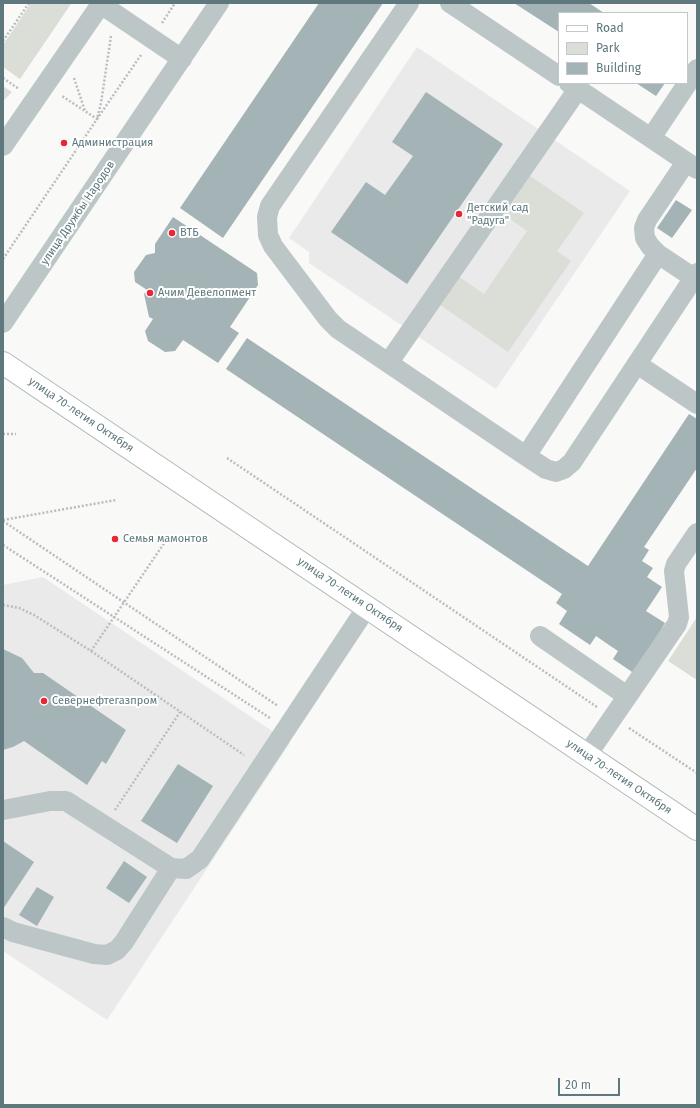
<!DOCTYPE html>
<meta charset="utf-8">
<style>
body{margin:0}
#map{position:relative;width:700px;height:1108px;overflow:hidden;background:#f9f9f7;font-family:"Fira Sans",sans-serif}
canvas{display:block}
.frame{position:absolute;inset:0;border:4px solid #5e787d;pointer-events:none}
.legend{position:absolute;left:558px;top:12px;width:130px;height:72px;box-sizing:border-box;background:#fff;border:1px solid #bfc9cb;margin:0;padding:5px 7px;list-style:none;font-size:12px;color:#5e787d}
.legend li{display:flex;align-items:center;gap:8px;height:20px}
.legend b{width:20px;border:1px solid #bfc9cb}
.scale{position:absolute;left:558px;top:1078px;width:62px;height:18px;box-sizing:border-box;border:2px solid #5e787d;border-top:0;padding-left:5px;font-size:12px;line-height:14px;white-space:nowrap;color:#5e787d;-webkit-text-stroke:3px #fff;paint-order:stroke}
</style>
<div id="map">
<canvas width="700" height="1108"></canvas>
<div class="frame"></div>
<ul class="legend">
<li><b style="height:5px;background:#fff"></b>Road</li>
<li><b style="height:11px;background:#dbded6"></b>Park</li>
<li><b style="height:11px;background:#a4b3b5"></b>Building</li>
</ul>
<div class="scale">20 m</div>
</div>
<script>
const c = document.querySelector('canvas').getContext('2d');
c.lineJoin = 'round';
function fill(path, color) { c.fillStyle = color; c.fill(path, 'evenodd'); }
const shape = rows => new Path2D(rows.map(r => 'M' + r).join(''));
function trace(path, color, width, dash) { c.strokeStyle = color; c.lineWidth = width; c.lineCap = dash ? 'butt' : 'round'; c.setLineDash(dash || []); c.stroke(path); }
function drawText(font, color, halo, rows, align = 'center') {
  c.font = font + ' "Fira Sans",sans-serif'; c.lineWidth = 4; c.setLineDash([]); c.textBaseline = 'middle'; c.strokeStyle = halo; c.fillStyle = color; for (const [text, x, y, turn = 0] of rows) {
    c.save(); c.translate(x, y); c.rotate((+turn || 0) * Math.PI / 180); c.textAlign = isNaN(turn) ? turn : align; if (halo) c.strokeText(text, 0, 0); c.fillText(text, 0, 0); c.restore();
  }
}
const built = shape([
 [417,47,630,191,496,389,309,263,309,252,289,238],
 [43,577,290,743,107,1020,3,951,3,585]
]);
const green = shape([
 [31,3,71,4,20,79,3,67,3,45],
 [3,86,12,92,3,101],
 [529,175,584,213,557,251,571,261,508,352,439,304,458,276,484,294,527,231,503,214],
 [697,617,697,680,668,661]
]);
const building = shape([
 [319,3,383,3,223,238,180,208],
 [514,3,589,3,604,13,559,13,559,32],
 [636,83,665,83,656,96],
 [426,92,503,144,407,284,331,232,366,182,385,195,413,156,392,142],
 [676,200,692,210,672,238,657,228],
 [173,217,257,273,258,285,230,327,239,333,218,363,183,340,175,351,165,352,148,341,145,331,153,319,149,317,144,294,147,290,135,282,134,272,146,255,155,253,155,244],
 [247,338,588,566,689,414,697,419,697,468,644,547,649,550,642,561,653,568,647,577,662,587,646,611,665,623,635,674,613,659,618,651,609,645,596,636,590,645,559,624,567,611,556,603,562,594,226,369],
 [3,649,22,658,34,673,43,673,126,730,106,764,102,761,87,785,24,741,13,747,3,750],
 [178,764,213,786,177,843,141,821],
 [3,841,34,862,3,909],
 [124,861,147,877,129,903,106,888],
 [37,887,54,897,37,926,19,915]
]);
const path = shape([
 [162,23,175,3],
 [111,36,101,103,97,119,141,55],
 [3,41,29,3],
 [3,78,19,89],
 [74,78,85,111],
 [3,259,97,119,62,96],
 [3,434,16,434],
 [227,458,597,707],
 [3,520,116,500],
 [3,521,278,706],
 [3,545,270,718],
 [3,605,19,608,34,615,91,651,169,536],
 [91,651,244,755],
 [629,728,697,773],
 [115,810,180,712]
]);
const minor = shape([
 [99,3,182,59],
 [409,3,270,206,267,217,268,235,273,246,328,319,338,329,526,456,546,469,556,472,564,469,572,462,697,273],
 [450,3,559,76],
 [569,83,651,138,697,69],
 [651,138,697,169],
 [3,146,101,4],
 [658,254,650,246,645,238,644,228,647,220,686,162],
 [3,323,219,3],
 [389,362,578,89],
 [637,364,697,404],
 [526,456,658,254,694,278],
 [540,636,627,696],
 [587,755,677,624,679,617,674,571,676,564,697,533],
 [3,810,50,801,66,801,171,868],
 [3,927,13,932,94,954,107,955,117,950,124,942,171,868,186,869,200,859,367,607]
]);
const major = shape([
 [3,363,697,829]
]);
const markers = [
 [64,143,4,"#e92734"],
 [459,214,4,"#e92734"],
 [172,233,4,"#e92734"],
 [150,293,4,"#e92734"],
 [115,539,4,"#e92734"],
 [44,701,4,"#e92734"]
];
const poiNames = [
 ["Администрация",72,143],
 ["Детский сад",467,208],
 ["\"Радуга\"",467,221],
 ["ВТБ",180,233],
 ["Ачим Девелопмент",158,293],
 ["Семья мамонтов",123,539],
 ["Севернефтегазпром",52,701]
];
const streetNames = [
 ["улица Дружбы Народов",78,213,-56],
 ["улица 70-летия Октября",81,415,34],
 ["улица 70-летия Октября",350,595,34],
 ["улица 70-летия Октября",619,777,34]
];
fill(built, '#eaeaea');
fill(green, '#dbded6');
fill(building, '#a4b3b5');
trace(major, '#b1babc', 24);
trace(path, '#b8bec0', 2.5, [2, 2]);
trace(minor, '#bdc6c7', 20);
trace(major, '#fff', 22);
for (const [x, y, r, color] of markers) { const dot = new Path2D(); dot.arc(x, y, r, 0, 2 * Math.PI); c.fillStyle = color; c.fill(dot); trace(dot, '#fff', 1.5); }
drawText('11px', '#5e787d', '#fff', poiNames, 'left');
drawText('11px', '#5e787d', '#fff', streetNames);
</script>
